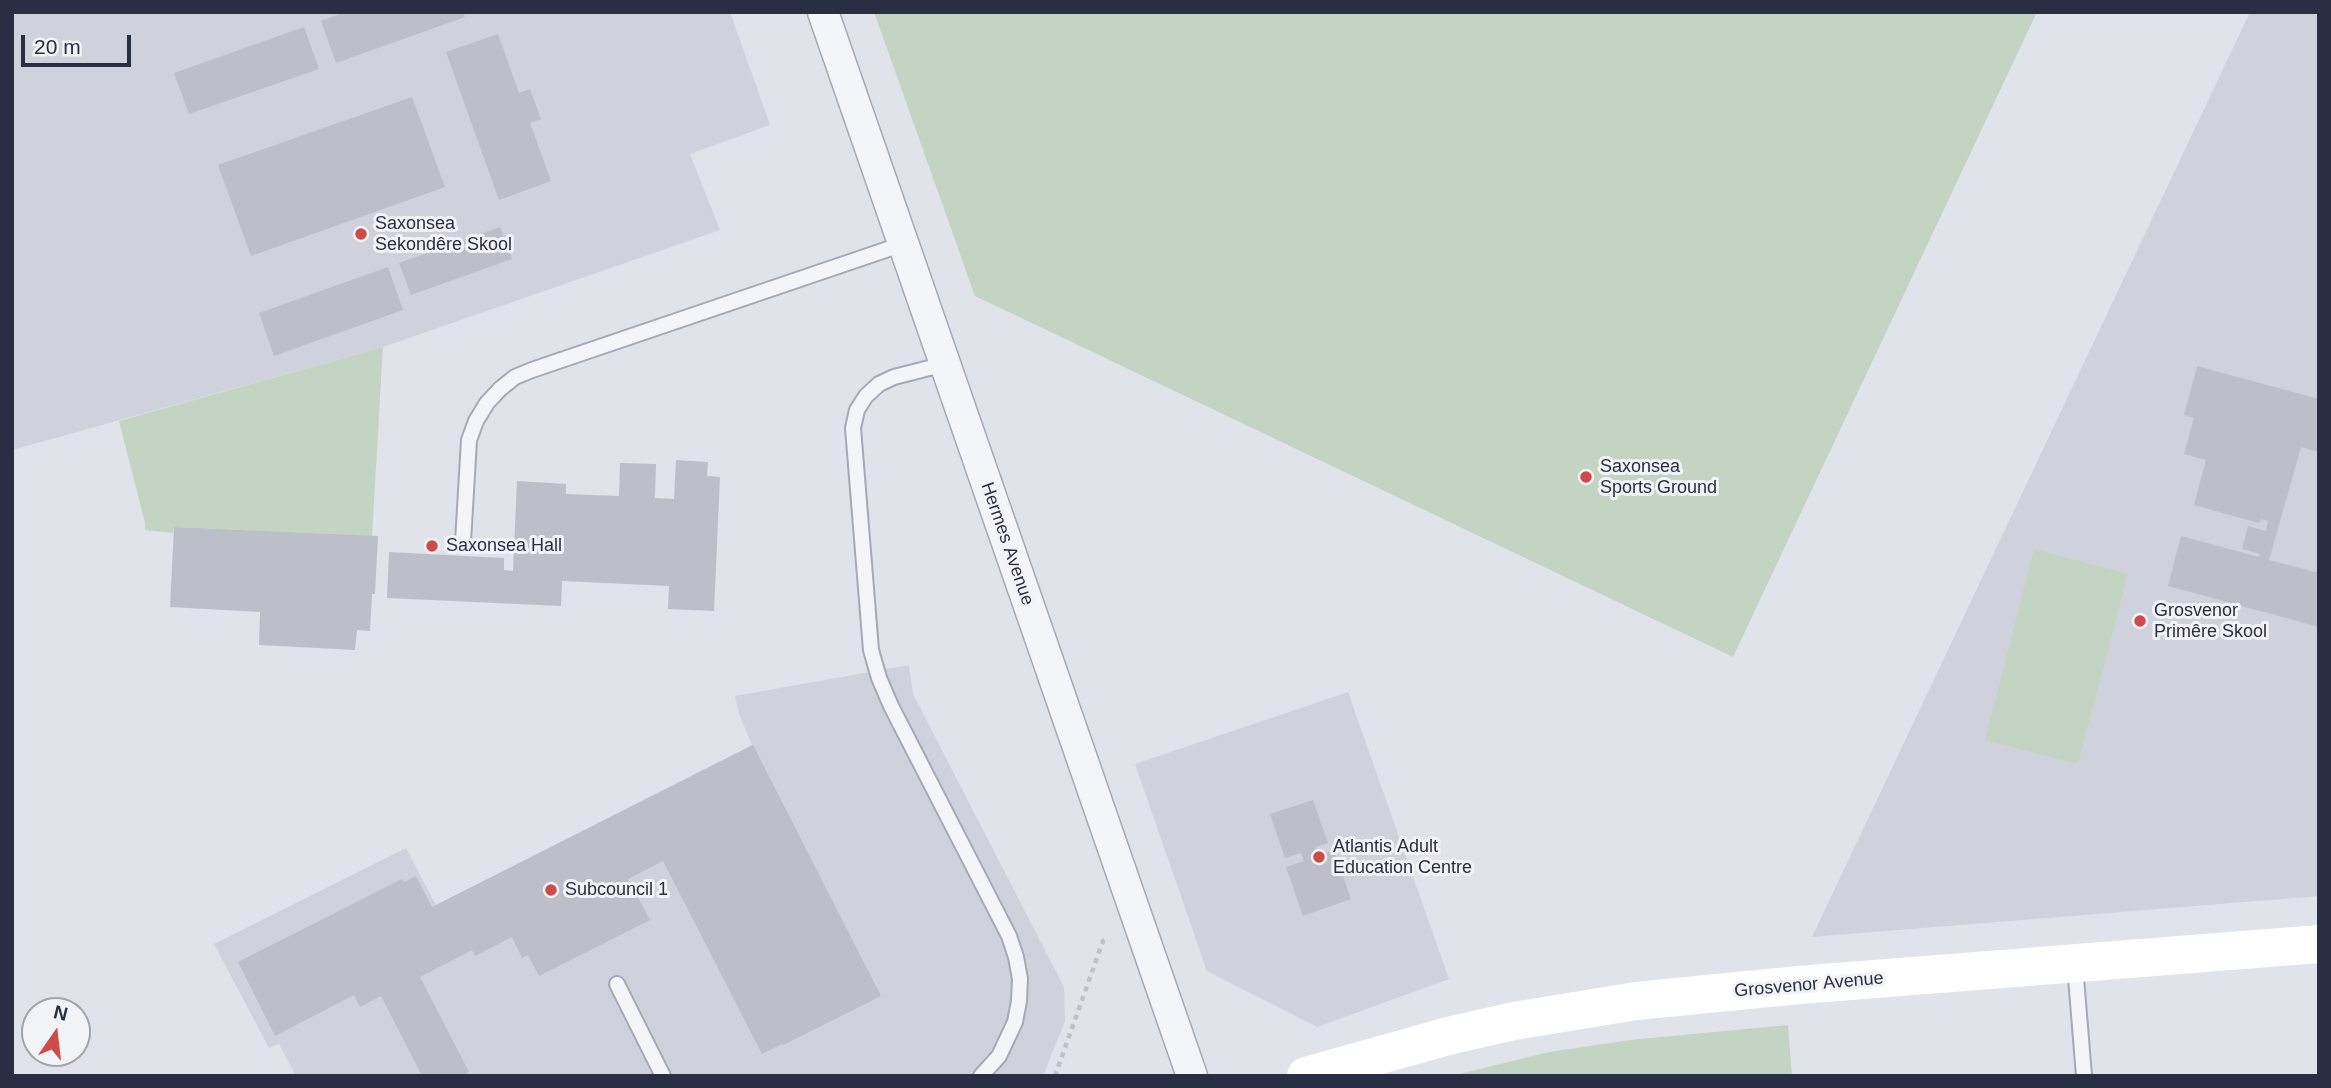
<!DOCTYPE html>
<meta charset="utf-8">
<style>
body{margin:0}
#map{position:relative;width:2331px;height:1088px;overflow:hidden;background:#e1e3ea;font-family:Arial,sans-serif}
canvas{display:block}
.frame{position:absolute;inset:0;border:14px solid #2a2e42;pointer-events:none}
.north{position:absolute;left:21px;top:997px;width:70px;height:70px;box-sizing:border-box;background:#f1f3f7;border:2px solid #a1a4af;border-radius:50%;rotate:14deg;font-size:19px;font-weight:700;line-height:28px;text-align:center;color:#2a2e42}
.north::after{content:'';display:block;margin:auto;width:24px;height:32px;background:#ce4b48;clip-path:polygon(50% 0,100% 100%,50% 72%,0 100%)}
.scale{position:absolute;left:21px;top:35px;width:110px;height:32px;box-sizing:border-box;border:4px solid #2a2e42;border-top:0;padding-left:9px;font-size:21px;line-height:24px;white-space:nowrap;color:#2a2e42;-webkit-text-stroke:5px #f1f3f7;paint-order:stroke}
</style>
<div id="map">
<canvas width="2331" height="1088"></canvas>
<div class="frame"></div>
<div class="north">N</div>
<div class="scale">20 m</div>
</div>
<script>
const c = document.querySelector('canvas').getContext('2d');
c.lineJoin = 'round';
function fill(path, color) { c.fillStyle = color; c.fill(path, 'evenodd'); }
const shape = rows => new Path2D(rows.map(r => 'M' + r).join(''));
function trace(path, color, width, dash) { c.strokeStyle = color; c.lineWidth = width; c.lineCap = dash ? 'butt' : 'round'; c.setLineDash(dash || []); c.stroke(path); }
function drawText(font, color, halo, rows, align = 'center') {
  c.font = font + ' Arial,sans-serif'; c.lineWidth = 6; c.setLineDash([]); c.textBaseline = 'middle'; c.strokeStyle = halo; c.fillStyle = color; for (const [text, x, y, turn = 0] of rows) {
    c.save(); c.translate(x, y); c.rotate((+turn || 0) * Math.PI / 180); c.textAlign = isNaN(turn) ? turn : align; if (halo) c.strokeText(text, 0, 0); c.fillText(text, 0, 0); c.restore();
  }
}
const built = shape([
 [12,12,730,12,770,125,690,154,720,230,383,347,12,450],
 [2250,12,2319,12,2319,896,1812,937],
 [909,665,913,694,1064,987,1065,1021,1043,1076,296,1076,279,1044,269,1048,214,944,406,848,436,905,752,745,739,714,735,696],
 [1348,692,1449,979,1317,1027,1207,971,1135,764]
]);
const green = shape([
 [874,12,2037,12,1733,657,975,296],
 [383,347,372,536,174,527,173,533,145,530,145,523,119,421],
 [2034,549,2128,574,2078,764,1985,740],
 [1788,1025,1792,1076,1451,1076,1549,1052,1630,1040]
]);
const building = shape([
 [345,12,463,12,465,17,336,63,321,21],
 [304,27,319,69,189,114,174,73],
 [498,34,519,93,530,89,541,119,530,123,551,181,499,200,446,52],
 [412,97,445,187,251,256,218,165],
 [500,227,512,259,411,295,399,263],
 [388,267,403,310,274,356,259,313],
 [2197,366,2319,399,2319,452,2301,447,2269,560,2319,573,2319,627,2168,586,2181,536,2259,557,2260,554,2242,549,2248,526,2266,531,2268,521,2261,519,2259,523,2194,505,2206,460,2184,454,2194,418,2184,415],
 [676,460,708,462,707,476,720,477,714,611,668,609,669,586,562,581,561,606,387,598,389,552,504,558,504,570,513,571,517,481,566,484,566,494,619,496,620,463,656,464,655,498,674,499],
 [174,527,378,536,375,594,372,594,370,631,357,630,355,650,259,645,260,612,170,607],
 [753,745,881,996,783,1045,782,1044,762,1054,663,861,628,879,650,920,539,976,528,955,522,958,512,937,475,956,472,950,420,977,469,1072,461,1076,422,1076,381,996,360,1007,354,995,275,1036,238,962,402,879,404,882,416,876,432,907],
 [1313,800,1328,843,1316,847,1319,855,1334,850,1351,899,1303,916,1286,867,1304,861,1301,853,1285,858,1270,814]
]);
const path = shape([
 [1055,1076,1103,941,1109,939]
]);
const lane = shape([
 [945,364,894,377,879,384,866,396,857,410,853,428,871,650,879,678,891,706,1009,936,1016,957,1020,979,1019,1001,1015,1022,999,1056,981,1076],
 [463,542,469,440,476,421,487,403,500,389,515,377,532,370,903,244],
 [2075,965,2084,1076],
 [617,984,663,1076]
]);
const street = shape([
 [823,12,1192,1076]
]);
const secondary = shape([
 [1306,1076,1448,1036,1514,1021,1636,1001,1799,985,2319,944]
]);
const markers = [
 [361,234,7,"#ce4b48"],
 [1586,477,7,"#ce4b48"],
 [432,546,7,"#ce4b48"],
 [2140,621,7,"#ce4b48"],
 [1319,857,7,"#ce4b48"],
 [551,890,7,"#ce4b48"]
];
const poiNames = [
 ["Saxonsea",375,224],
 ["Sekondêre Skool",375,245],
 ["Saxonsea",1600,467],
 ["Sports Ground",1600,488],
 ["Saxonsea Hall",446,546],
 ["Grosvenor",2154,611],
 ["Primêre Skool",2154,632],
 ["Atlantis Adult",1333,847],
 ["Education Centre",1333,868],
 ["Subcouncil 1",565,890]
];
const streetNames = [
 ["Hermes Avenue",1007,544,71],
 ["Grosvenor Avenue",1809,985,-5]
];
fill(built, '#cfd2dc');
fill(green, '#c4d4c3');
fill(building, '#bcbeca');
trace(lane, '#a6a9b4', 18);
trace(street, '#a6a9b4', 33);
trace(path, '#bfc1c9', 4.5, [5, 5]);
trace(lane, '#f4f5f8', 14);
trace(street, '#f4f5f8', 30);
trace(secondary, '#fff', 38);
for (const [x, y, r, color] of markers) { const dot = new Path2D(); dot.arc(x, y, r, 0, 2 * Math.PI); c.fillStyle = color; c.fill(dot); trace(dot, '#f1f3f7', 2.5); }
drawText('18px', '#2a2e42', '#f1f3f7', poiNames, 'left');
drawText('18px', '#2a2e42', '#f1f3f7', streetNames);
</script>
